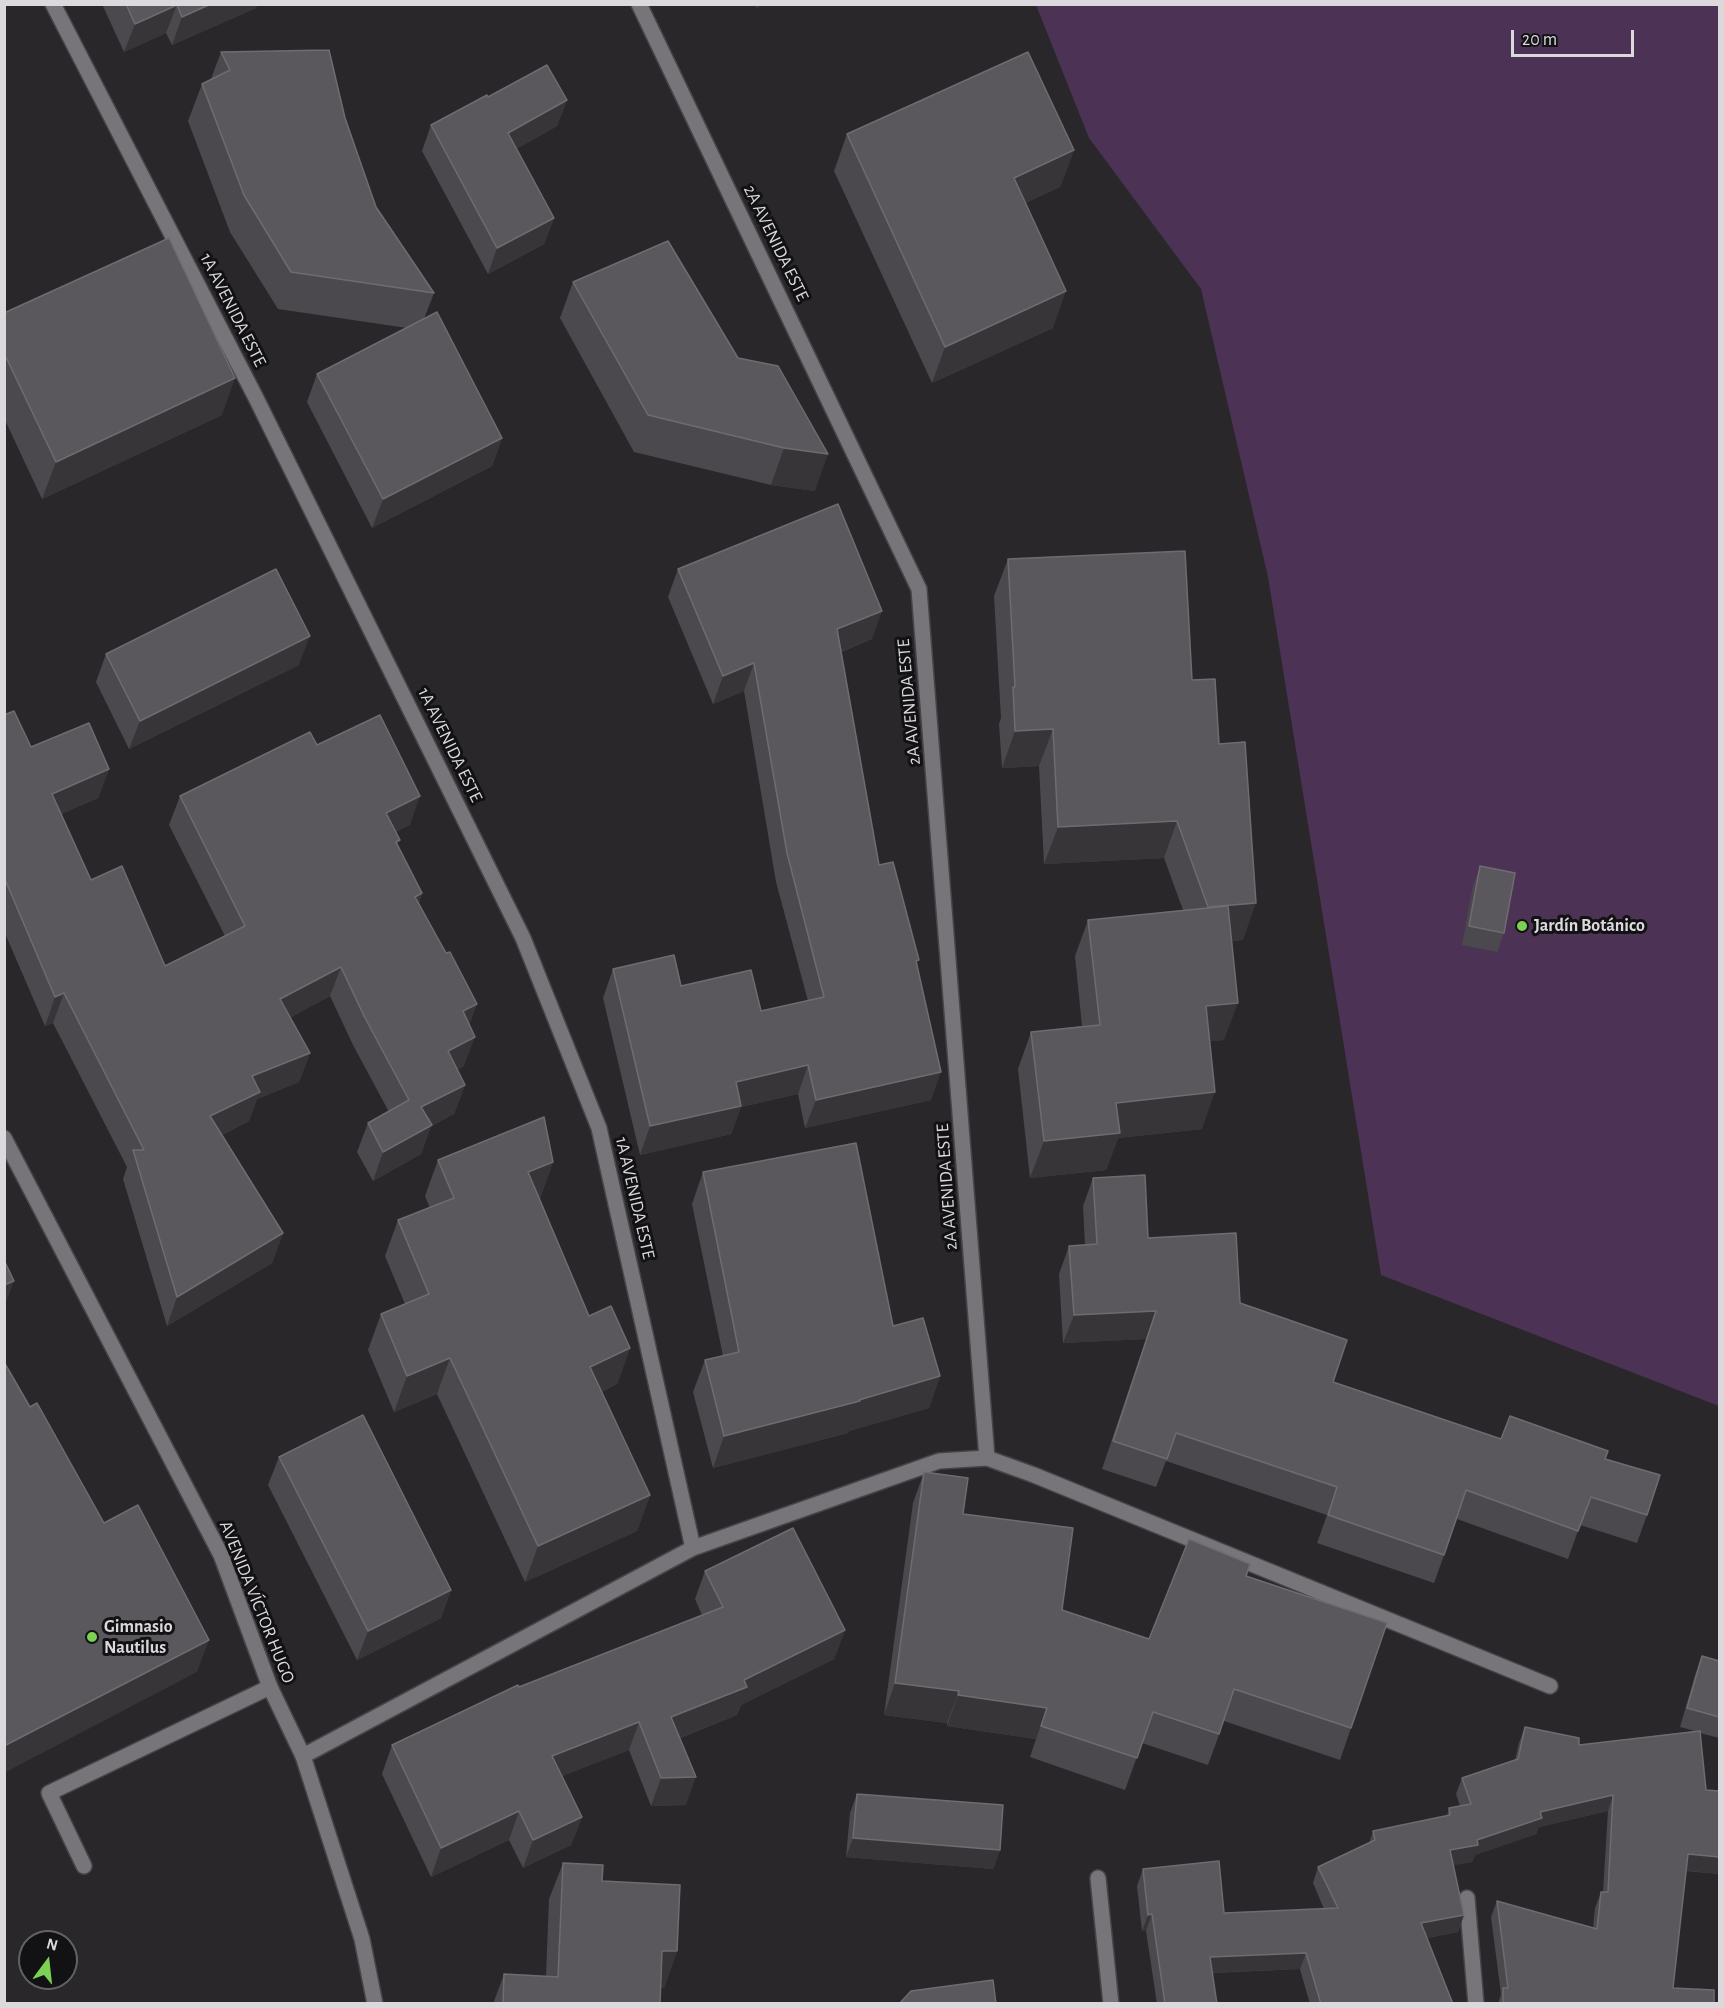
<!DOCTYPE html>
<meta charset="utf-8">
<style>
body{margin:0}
#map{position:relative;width:1724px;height:2008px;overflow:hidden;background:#2a272b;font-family:"Alegreya Sans",sans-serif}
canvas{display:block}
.frame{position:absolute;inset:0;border:6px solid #dbd9dc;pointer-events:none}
.north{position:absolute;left:18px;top:1930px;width:60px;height:60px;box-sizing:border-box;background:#121113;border:2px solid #626163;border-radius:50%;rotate:15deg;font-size:16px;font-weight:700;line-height:24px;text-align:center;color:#dbd9dc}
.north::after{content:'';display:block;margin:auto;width:21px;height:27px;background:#7cd155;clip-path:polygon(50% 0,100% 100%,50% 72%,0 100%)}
.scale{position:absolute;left:1511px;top:30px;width:123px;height:27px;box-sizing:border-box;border:3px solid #dbd9dc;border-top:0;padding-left:8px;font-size:18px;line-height:21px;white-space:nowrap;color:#dbd9dc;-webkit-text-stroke:4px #121113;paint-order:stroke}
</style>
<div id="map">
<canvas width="1724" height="2008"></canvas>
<div class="frame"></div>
<div class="north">N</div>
<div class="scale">20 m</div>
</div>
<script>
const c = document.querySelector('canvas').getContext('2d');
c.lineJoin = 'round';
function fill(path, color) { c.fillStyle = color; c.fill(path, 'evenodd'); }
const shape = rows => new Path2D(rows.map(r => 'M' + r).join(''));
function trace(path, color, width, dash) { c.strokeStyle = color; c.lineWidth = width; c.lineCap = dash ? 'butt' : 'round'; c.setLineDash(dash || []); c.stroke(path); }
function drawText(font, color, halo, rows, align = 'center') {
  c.font = font + ' "Alegreya Sans",sans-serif'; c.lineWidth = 6; c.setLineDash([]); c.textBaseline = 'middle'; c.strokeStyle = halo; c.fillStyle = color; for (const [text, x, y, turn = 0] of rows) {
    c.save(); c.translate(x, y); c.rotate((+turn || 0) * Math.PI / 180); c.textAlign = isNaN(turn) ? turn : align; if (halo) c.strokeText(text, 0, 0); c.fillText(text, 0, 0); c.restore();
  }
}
const green = shape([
 [1036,5,1719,5,1719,1406,1381,1275,1268,577,1201,289,1089,138]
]);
const lane = shape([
 [84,1866,49,1793,270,1687]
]);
const street = shape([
 [53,4,256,398,523,938,599,1128,693,1548],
 [639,4,919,589,987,1458],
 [303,1756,693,1548,939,1461,987,1458,1034,1475,1550,1686],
 [1098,1878,1111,2004],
 [1467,1898,1476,2004]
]);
const secondary = shape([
 [4,1138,221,1555,270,1687,303,1756,362,1939,375,2004]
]);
const wall = shape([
 [102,4,257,4,256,8,172,45,166,33,124,52],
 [221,52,345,118,376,207,434,293,424,319,502,438,492,466,372,528,307,402,317,374,407,328,278,309,230,232,188,121,202,84,211,79],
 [488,97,567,100,557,126,516,149,554,218,544,244,488,274,422,151,431,125],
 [847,134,1074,150,1060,187,1025,203,1053,328,932,383,834,171],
 [668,241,815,491,771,485,634,452,560,318,573,282],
 [4,313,222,415,42,499,4,418],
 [1008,559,1192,680,1219,744,1243,940,1231,941,1224,1040,1210,1041,1202,1129,1118,1138,1106,1170,1030,1178,1018,1069,1031,1032,1082,1026,1075,956,1088,920,1183,910,1164,858,1044,864,1039,766,1002,768,999,724,1001,718,994,596],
 [678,569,872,639,841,652,879,865,917,965,931,1100,805,1128,798,1094,741,1107,731,1134,640,1155,603,998,613,969,681,986,761,1011,808,1001,776,882,744,691,713,704,668,597],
 [106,654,299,665,129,749,96,682],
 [4,715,31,747,109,769,98,798,61,814,91,880,165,966,225,936,169,825,180,796,317,745,410,825,395,832,398,845,422,893,419,903,446,953,477,1004,469,1025,464,1066,457,1070,465,1085,454,1114,431,1126,421,1154,373,1181,357,1152,368,1123,389,1112,353,1045,330,996,290,1017,310,1053,299,1082,257,1099,249,1121,222,1135,283,1233,272,1263,167,1326,123,1179,127,1167,53,1023,45,1026,4,931],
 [1480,866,1504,933,1497,952,1462,945,1473,886],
 [438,1160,553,1162,540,1198,539,1198,589,1316,630,1348,617,1384,601,1392,650,1495,637,1531,525,1582,437,1394,394,1412,368,1350,381,1314,405,1304,385,1256,398,1220,430,1208,425,1196],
 [703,1172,893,1326,940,1376,929,1408,849,1431,848,1433,713,1468,693,1392,705,1360,723,1356,692,1204],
 [1093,1178,1148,1238,1240,1303,1333,1382,1501,1439,1605,1459,1647,1515,1637,1543,1580,1525,1568,1559,1457,1519,1434,1583,1317,1543,1327,1515,1166,1461,1156,1487,1102,1469,1146,1339,1063,1343,1059,1274,1069,1246,1085,1245,1083,1206],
 [279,1457,451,1590,441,1618,357,1660,268,1485],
 [924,1472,963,1514,1062,1610,1149,1639,1246,1576,1351,1728,1340,1760,1224,1721,1208,1765,1142,1743,1125,1790,1030,1757,1036,1739,947,1726,947,1723,884,1715,913,1503],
 [705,1571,845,1630,834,1659,741,1705,737,1715,680,1738,686,1805,651,1806,629,1750,562,1776,582,1817,571,1845,523,1868,509,1840,431,1877,382,1774,392,1745,519,1687,702,1615,695,1599],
 [1702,1656,1719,1661,1719,1738,1700,1733,1706,1790,1719,1791,1719,1874,1686,1871,1673,1988,1714,2004,1498,2004,1501,1994,1491,1917,1497,1901,1593,1928,1595,1908,1601,1892,1603,1892,1608,1811,1539,1827,1536,1834,1475,1855,1472,1862,1453,1865,1464,1915,1458,1932,1427,1938,1453,2004,1310,2004,1300,1969,1212,1973,1217,2004,1157,2004,1146,1931,1142,1931,1137,1886,1143,1869,1224,1913,1324,1909,1313,1883,1318,1867,1369,1843,1373,1831,1447,1816,1449,1808,1460,1806,1456,1794,1462,1778,1515,1760,1519,1743,1525,1727,1579,1745,1695,1731,1680,1727,1695,1675],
 [857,1794,1000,1850,993,1869,846,1857,850,1813],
 [563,1863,602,1881,677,1951,664,1988,661,1988,660,2004,493,2004,504,1974,546,1976,549,1899]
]);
const shadedWall = shape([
 [211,4,257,4,256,8,172,45,182,17],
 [757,4,765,4,755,9],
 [177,5,166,33,124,52,135,24],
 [567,100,557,126,498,159,508,133],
 [1074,150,1060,187,1000,214,1014,178],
 [554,218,544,244,488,274,497,248],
 [1066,291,1053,328,932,383,945,347],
 [235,378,222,415,42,499,56,462],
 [502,438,492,466,372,528,383,499],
 [784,448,828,454,815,491,771,485],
 [882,611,872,639,827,657,837,629],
 [310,636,299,665,129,749,140,721],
 [754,663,744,691,713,704,723,676],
 [1053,729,1039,766,1002,768,1015,731],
 [109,769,98,798,41,823,52,794],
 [420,796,410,825,375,843,386,813],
 [1177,821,1164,858,1044,864,1058,827],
 [422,893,412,922,415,897],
 [1256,903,1243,940,1195,943,1208,907],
 [341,967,330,996,270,1029,280,999],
 [64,993,53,1023,45,1026,55,997],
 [1238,1003,1224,1040,1192,1043,1206,1006],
 [477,1004,466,1033,463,1011],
 [475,1037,464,1066,437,1080,448,1051],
 [310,1053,299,1082,257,1099,249,1121,200,1146,210,1116,252,1076],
 [808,1065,798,1094,741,1107,731,1134,640,1155,650,1126,736,1082],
 [941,1072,931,1100,805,1128,816,1100],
 [465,1085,454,1114,431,1126,421,1154,373,1181,383,1152,421,1107],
 [1215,1092,1202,1129,1118,1138,1106,1170,1030,1178,1044,1141,1116,1103],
 [553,1162,540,1198,515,1208,528,1172],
 [283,1233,272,1263,167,1326,177,1297],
 [14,1281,4,1307,4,1285],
 [1156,1311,1146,1339,1063,1343,1074,1315],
 [630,1348,617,1384,577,1403,590,1367],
 [450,1358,437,1394,394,1412,407,1376],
 [940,1376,929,1408,849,1431,848,1433,713,1468,724,1436,859,1400],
 [650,1495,637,1531,525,1582,538,1546],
 [451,1590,441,1618,357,1660,368,1631],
 [845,1630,834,1659,741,1705,737,1715,661,1745,671,1717],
 [209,1640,197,1672,4,1773,4,1746],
 [895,1683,959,1691,947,1723,884,1715],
 [958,1695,1047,1708,1036,1739,947,1726],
 [639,1722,629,1750,542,1784,552,1756],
 [696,1777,686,1805,651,1806,661,1778],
 [1613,1795,1608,1811,1539,1827,1536,1834,1475,1855,1472,1862,1444,1867,1450,1850,1477,1840,1540,1812],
 [519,1811,509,1840,431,1877,441,1848],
 [582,1817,571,1845,523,1868,533,1840],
 [853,1838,1000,1850,993,1869,846,1857],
 [1688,1854,1719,1857,1719,1874,1682,1870],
 [1152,1914,1146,1931,1142,1931,1148,1915],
 [1464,1915,1458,1932,1415,1940,1421,1923],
 [662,1951,677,1951,664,1988,649,1987],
 [1306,1953,1300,1969,1204,1973,1210,1957]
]);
const building = shape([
 [126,4,211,4,182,17,177,5,135,24,126,4],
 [329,50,345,118,376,207,434,293,291,272,244,195,202,84,230,70,221,52,329,50],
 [1028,52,1074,150,1014,178,1066,291,945,347,847,134,1028,52],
 [547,65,567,100,508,133,554,218,497,248,431,125,487,95,488,97,547,65],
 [169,238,235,378,56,462,4,353,4,313,169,238],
 [668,241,738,358,778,366,828,454,784,448,648,415,573,282,668,241],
 [437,312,502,438,383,499,317,374,437,312],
 [838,504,882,611,837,629,879,865,893,862,919,960,916,961,941,1072,816,1100,808,1065,736,1082,741,1106,650,1126,613,969,674,955,681,986,751,970,761,1011,824,997,787,853,754,663,723,676,678,569,838,504],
 [1185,551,1192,680,1215,679,1219,744,1245,742,1256,903,1208,907,1177,821,1058,827,1053,729,1015,731,1013,687,1015,687,1008,559,1185,551],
 [276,569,310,636,140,721,106,654,276,569],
 [14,711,31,747,89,723,109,769,52,794,91,880,122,866,165,966,245,926,180,796,310,732,317,745,380,715,420,796,386,813,400,840,396,842,422,893,415,897,446,953,450,952,477,1004,463,1011,475,1037,448,1051,465,1085,421,1107,432,1125,383,1152,368,1123,409,1100,364,1016,341,967,280,999,310,1053,252,1076,260,1092,210,1116,283,1233,177,1297,133,1150,144,1150,64,993,55,997,4,877,4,715,14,711],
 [1480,866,1515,873,1504,933,1469,926,1480,866],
 [1228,906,1238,1003,1206,1006,1215,1092,1116,1103,1120,1133,1044,1141,1031,1032,1100,1025,1088,920,1228,906],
 [544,1117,553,1162,528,1172,589,1316,611,1306,630,1348,590,1367,650,1495,538,1546,450,1358,407,1376,381,1314,429,1294,398,1220,454,1198,438,1160,544,1117],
 [856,1143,893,1326,923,1318,940,1376,859,1400,860,1401,724,1436,705,1360,739,1352,703,1172,856,1143],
 [1145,1175,1148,1238,1236,1233,1240,1303,1347,1340,1333,1382,1501,1439,1510,1416,1608,1451,1605,1459,1660,1475,1647,1515,1591,1497,1578,1531,1466,1490,1444,1555,1328,1515,1337,1487,1176,1433,1167,1459,1113,1441,1156,1311,1074,1315,1069,1246,1097,1244,1093,1178,1145,1175],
 [4,1260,14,1281,4,1285,4,1260],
 [4,1362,30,1407,37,1403,104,1523,138,1505,209,1640,4,1746,4,1362],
 [363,1415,451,1590,368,1631,279,1457,363,1415],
 [924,1472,968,1478,963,1514,1073,1528,1062,1610,1149,1639,1189,1539,1250,1564,1246,1576,1387,1623,1351,1728,1234,1689,1219,1734,1153,1712,1137,1758,1041,1726,1047,1708,958,1695,959,1691,895,1683,924,1472],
 [793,1528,845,1630,744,1680,747,1687,671,1717,696,1777,661,1778,639,1722,552,1756,582,1817,533,1840,519,1811,441,1848,392,1745,518,1685,519,1687,723,1607,705,1571,793,1528],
 [1702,1656,1719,1661,1719,1717,1687,1708,1702,1656],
 [1525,1727,1579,1738,1579,1745,1700,1731,1706,1790,1719,1791,1719,1857,1688,1854,1673,1988,1714,1990,1714,2004,1503,2004,1503,1988,1508,1988,1497,1901,1597,1929,1601,1892,1608,1892,1613,1795,1540,1812,1542,1818,1477,1840,1478,1845,1450,1850,1464,1915,1421,1923,1453,2004,1321,2004,1306,1953,1210,1957,1217,2004,1165,2004,1152,1914,1148,1915,1143,1869,1219,1861,1224,1913,1338,1908,1318,1867,1375,1840,1373,1831,1450,1815,1449,1808,1471,1804,1462,1778,1518,1759,1525,1727],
 [857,1794,1003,1805,1000,1850,853,1838,857,1794],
 [563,1863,603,1865,602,1881,680,1885,677,1951,662,1951,660,2004,503,2004,504,1974,558,1977,563,1863],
 [993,1980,996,2004,899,2004,911,1991,993,1980]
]);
const markers = [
 [1522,926,6,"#7cd155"],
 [92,1637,6,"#7cd155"]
];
const streetNames = [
 ["2A AVENIDA ESTE",776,243,64],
 ["1A AVENIDA ESTE",233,310,63],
 ["2A AVENIDA ESTE",909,702,-95],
 ["1A AVENIDA ESTE",450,745,64],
 ["2A AVENIDA ESTE",947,1187,-94],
 ["1A AVENIDA ESTE",635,1198,77],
 ["AVENIDA VÍCTOR HUGO",257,1602,68]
];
const poiNames = [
 ["Jardín Botánico",1534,926],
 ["Gimnasio",104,1627],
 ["Nautilus",104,1648]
];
fill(green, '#4c3255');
trace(lane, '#474448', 18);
trace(street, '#474448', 18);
trace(secondary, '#474448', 18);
trace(lane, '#78757a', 15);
trace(street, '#78757a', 15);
trace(secondary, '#78757a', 15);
fill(wall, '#4c494e');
fill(shadedWall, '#383539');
fill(building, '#5b585d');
trace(building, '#6f6c71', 1.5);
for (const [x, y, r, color] of markers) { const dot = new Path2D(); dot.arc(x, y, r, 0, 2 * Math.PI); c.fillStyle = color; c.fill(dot); trace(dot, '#121113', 2); }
drawText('18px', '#dbd9dc', '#121113', streetNames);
drawText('bold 18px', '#dbd9dc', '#121113', poiNames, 'left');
</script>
